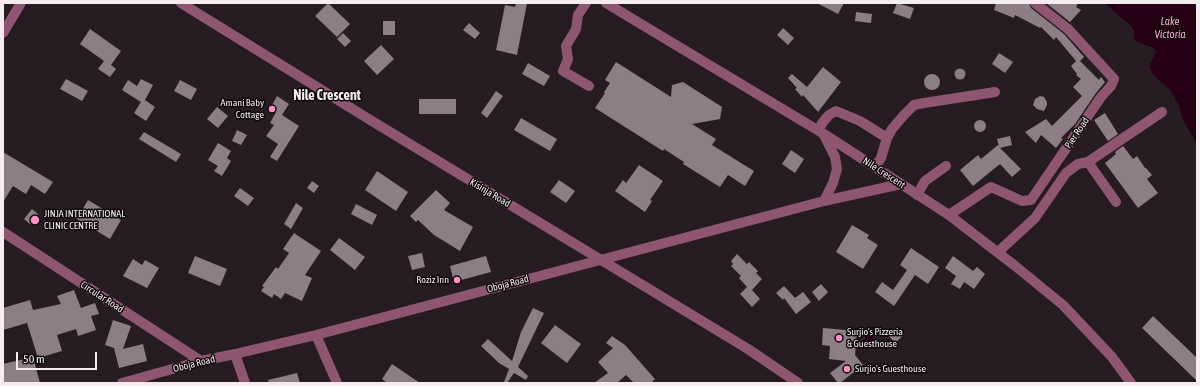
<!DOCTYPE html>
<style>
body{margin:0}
#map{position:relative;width:1200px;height:386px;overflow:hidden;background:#271c21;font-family:"Asap Condensed",sans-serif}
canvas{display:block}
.frame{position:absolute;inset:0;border:4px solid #f4ecef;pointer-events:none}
.scale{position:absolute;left:16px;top:352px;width:81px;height:18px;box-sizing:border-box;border:2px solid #f4ecef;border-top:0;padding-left:5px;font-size:12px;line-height:14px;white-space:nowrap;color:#f4ecef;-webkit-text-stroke:3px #0d080a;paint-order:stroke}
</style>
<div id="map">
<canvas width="1200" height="386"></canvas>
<div class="frame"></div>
<div class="scale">50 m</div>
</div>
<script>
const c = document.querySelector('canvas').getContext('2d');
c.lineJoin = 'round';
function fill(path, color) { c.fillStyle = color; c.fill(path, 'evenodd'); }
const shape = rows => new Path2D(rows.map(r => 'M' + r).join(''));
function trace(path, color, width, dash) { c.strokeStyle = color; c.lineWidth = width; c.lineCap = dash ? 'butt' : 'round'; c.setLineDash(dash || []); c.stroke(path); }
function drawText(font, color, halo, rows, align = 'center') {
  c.font = font + ' "Asap Condensed",sans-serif'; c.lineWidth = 3; c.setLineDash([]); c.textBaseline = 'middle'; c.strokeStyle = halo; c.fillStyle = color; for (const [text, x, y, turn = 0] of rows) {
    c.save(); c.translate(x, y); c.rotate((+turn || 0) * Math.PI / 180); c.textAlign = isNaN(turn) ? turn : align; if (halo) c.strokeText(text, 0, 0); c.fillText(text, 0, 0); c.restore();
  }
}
const water = shape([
 [1105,3,1197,3,1197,144,1183,120,1179,106,1171,91,1154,75,1150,69,1150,64,1156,52,1155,49,1151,47,1137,42,1134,38,1134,31,1132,27],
 [867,327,874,327,872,343,865,342]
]);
const building = shape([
 [328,3,350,24,337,37,315,16],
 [516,3,527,3,517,55,496,50,505,5,515,7],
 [817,3,844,3,838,14],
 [897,3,914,8,910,19,893,13],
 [996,3,1029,3,1031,8,1064,34,1084,57,1080,61,1099,80,1101,77,1105,82,1096,93,1075,124,1061,138,1063,139,1056,148,1041,135,1036,143,1025,132,1046,119,1052,126,1082,96,1073,87,1081,79,1076,75,1077,74,1071,66,1076,61,1056,37,1054,40,1041,27,1040,28,1015,15,1014,18,994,10],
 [1046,3,1078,3,1076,7,1081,10,1070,22],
 [856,12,872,14,871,23,855,21],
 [383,21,395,21,395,35,383,35],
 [469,23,480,33,475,39,463,30],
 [783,28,794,38,788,45,777,35],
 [90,29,121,51,111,65,116,69,110,77,98,69,104,61,80,44],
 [343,33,351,41,345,47,337,39],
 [381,45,394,59,377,75,364,61],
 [999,53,1013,62,1005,73,992,64],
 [616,62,671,97,672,85,683,82,722,107,720,119,692,124,716,139,712,145,754,171,745,186,728,175,720,187,683,164,684,162,664,149,663,151,595,108,605,93,604,92,610,83,605,80],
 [528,63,550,76,544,86,522,74],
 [823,67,841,82,818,112,803,95,802,97,795,89,797,88,788,78,792,74,807,87],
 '954.5 74a5.5 5.5 0 1 1 11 0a5.5 5.5 0 1 1-11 0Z',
 '924 82a8 8 0 1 1 16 0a8 8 0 1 1-16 0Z',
 [66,79,88,91,82,101,60,89],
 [141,79,153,85,145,100,155,107,146,121,134,113,141,102,122,90,128,80,137,86],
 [180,80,197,89,191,100,174,91],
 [496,91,503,96,487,118,481,113],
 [277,96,289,104,282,115,299,126,277,161,270,157,278,144,266,136,274,125,270,123,276,112,270,109],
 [1040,96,1044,97,1047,102,1047,105,1044,111,1037,109,1033,105,1035,99],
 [419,99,456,99,456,114,419,114],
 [217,107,228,116,218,128,207,119],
 [1105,113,1118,134,1108,141,1094,120],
 [521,118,557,139,550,151,514,130],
 '974 126a6 6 0 1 1 12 0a6 6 0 1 1-12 0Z',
 [237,130,247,135,241,145,232,141],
 [144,132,181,154,176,162,139,139],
 [1010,136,1012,145,1000,148,1021,169,1012,177,1000,164,973,186,960,170,978,155,981,159,998,145,999,146,997,139],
 [218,143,231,151,227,158,231,161,222,176,214,171,218,166,208,160],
 [1123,146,1133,159,1137,156,1145,168,1146,168,1152,175,1147,179,1158,193,1138,208,1105,163,1116,154,1115,152],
 [791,150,804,159,795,173,782,164],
 [3,152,53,182,45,194,31,185,26,194,13,186,3,202],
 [639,165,663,181,650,200,652,201,645,212,615,191,623,180,626,183],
 [377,171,408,192,396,211,365,190],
 [559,180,575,191,566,203,550,192],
 [312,181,319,186,314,193,307,188],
 [240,188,254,198,248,206,234,196],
 [436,190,450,203,444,210,473,227,460,251,434,235,418,220,416,222,410,216],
 [88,200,121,220,110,239,77,219],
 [296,203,303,208,291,229,284,224],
 [356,204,377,215,372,225,351,214],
 [32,209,38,214,30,224,24,219],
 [852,225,869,235,867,238,878,245,863,269,836,252],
 [294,233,321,251,305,275,312,278,302,301,285,293,281,299,274,294,272,298,261,291,264,287,262,286,276,267,278,269,289,253,283,249],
 [339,238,365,257,355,270,330,250],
 [911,248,939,267,928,284,915,275,894,306,875,292,882,282,893,290,907,270,900,265],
 [422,253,425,267,412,270,408,256],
 [737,254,747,264,749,262,758,271,756,273,762,279,752,290,760,299,752,307,740,294,747,287,739,278,741,276,731,266,733,264,731,261],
 [195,256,227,269,220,286,188,273],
 [486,256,491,272,454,282,450,266],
 [953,256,973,271,977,267,985,274,974,289,964,282,960,289,951,284,956,276,945,268],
 [133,259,142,265,145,260,159,268,147,288,123,276],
 [821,284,828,292,819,301,812,292],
 [784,286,795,298,803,292,811,302,796,314,784,298,783,300,776,293],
 [74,290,81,308,95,303,99,314,91,316,96,330,78,336,76,329,57,335,62,351,38,358,27,323,3,330,3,308,30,300,33,310,61,304,57,296],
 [533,308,544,313,518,367,528,376,526,380,514,373,507,383,506,383,504,382,509,369,499,363,481,346,488,339,512,361,521,332],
 [1153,316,1197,358,1197,381,1142,328],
 [113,320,131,326,123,349,143,344,147,361,119,368,114,348,105,345],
 [555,325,581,344,567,363,541,343],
 [823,328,857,331,855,355,863,365,840,383,838,383,830,373,846,361,829,359,830,346,822,345],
 [898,328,904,335,895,343,889,336],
 [612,336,625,345,655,379,651,383,634,383,626,375,617,383,594,383,608,373,598,362,613,348,606,343],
 [33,357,40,383,3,383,3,364],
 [392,364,420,383,387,383,382,379],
 [297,373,300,383,269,383,268,380]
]);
const minor = shape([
 [181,3,367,118,748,349,798,383],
 [586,3,578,15,576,29,566,46,568,59,563,71,589,86],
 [606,3,824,134,949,215,1014,265,1063,305,1112,357,1131,383],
 [3,33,21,3],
 [818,130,823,122,829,115,836,111,860,121,887,138],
 [1088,162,1116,202],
 [875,167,881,158,887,138,892,129,904,115,914,105,924,103,995,92],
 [917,195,925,181,946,166],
 [824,201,833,183,837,169,835,157,824,135],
 [949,215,991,187,1022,201,1031,200,1101,97,1111,86,1114,79,1068,29,1035,3],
 [3,232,201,361],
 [998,252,1035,218,1066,173,1078,164,1088,162,1162,112],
 [316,335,337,383],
 [235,354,245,383],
 [122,383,201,361,235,354,316,335,824,201,901,184]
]);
const markers = [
 [272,109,4,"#fb8fc4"],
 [35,220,5,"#fb8fc4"],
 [457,280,4,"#fb8fc4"],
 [839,338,4,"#fb8fc4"],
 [847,369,4,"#fb8fc4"]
];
const poiNames = [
 ["Amani Baby",264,103,"right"],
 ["Cottage",264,115,"right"],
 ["JINJA INTERNATIONAL",44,214],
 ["CLINIC CENTRE",44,226],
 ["Roziz Inn",449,280,"right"],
 ["Surjio's Pizzeria",847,332],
 ["& Guesthouse",847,344],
 ["Surjio's Guesthouse",855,369]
];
const streetNames = [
 ["Pier Road",1077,133,-56],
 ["Nile Crescent",884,173,33],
 ["Kisinja Road",490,193,31],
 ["Oboja Road",508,284,-15],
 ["Circular Road",102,297,33],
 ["Oboja Road",194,364,-14]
];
const waterNames = [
 ["Lake",1170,22],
 ["Victoria",1170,35]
];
const districtNames = [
 ["Nile Crescent",327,96]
];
fill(water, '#260015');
fill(building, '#8c7e84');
trace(minor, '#8f5671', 10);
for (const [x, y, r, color] of markers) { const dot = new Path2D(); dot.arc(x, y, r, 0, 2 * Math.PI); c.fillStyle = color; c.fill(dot); trace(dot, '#0d080a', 1.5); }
drawText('10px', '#f4ecef', '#0d080a', poiNames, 'left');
drawText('10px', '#f4ecef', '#0d080a', streetNames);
drawText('italic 11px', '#f4accd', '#0d080a', waterNames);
drawText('bold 14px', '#f4ecef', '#0d080a', districtNames);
</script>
